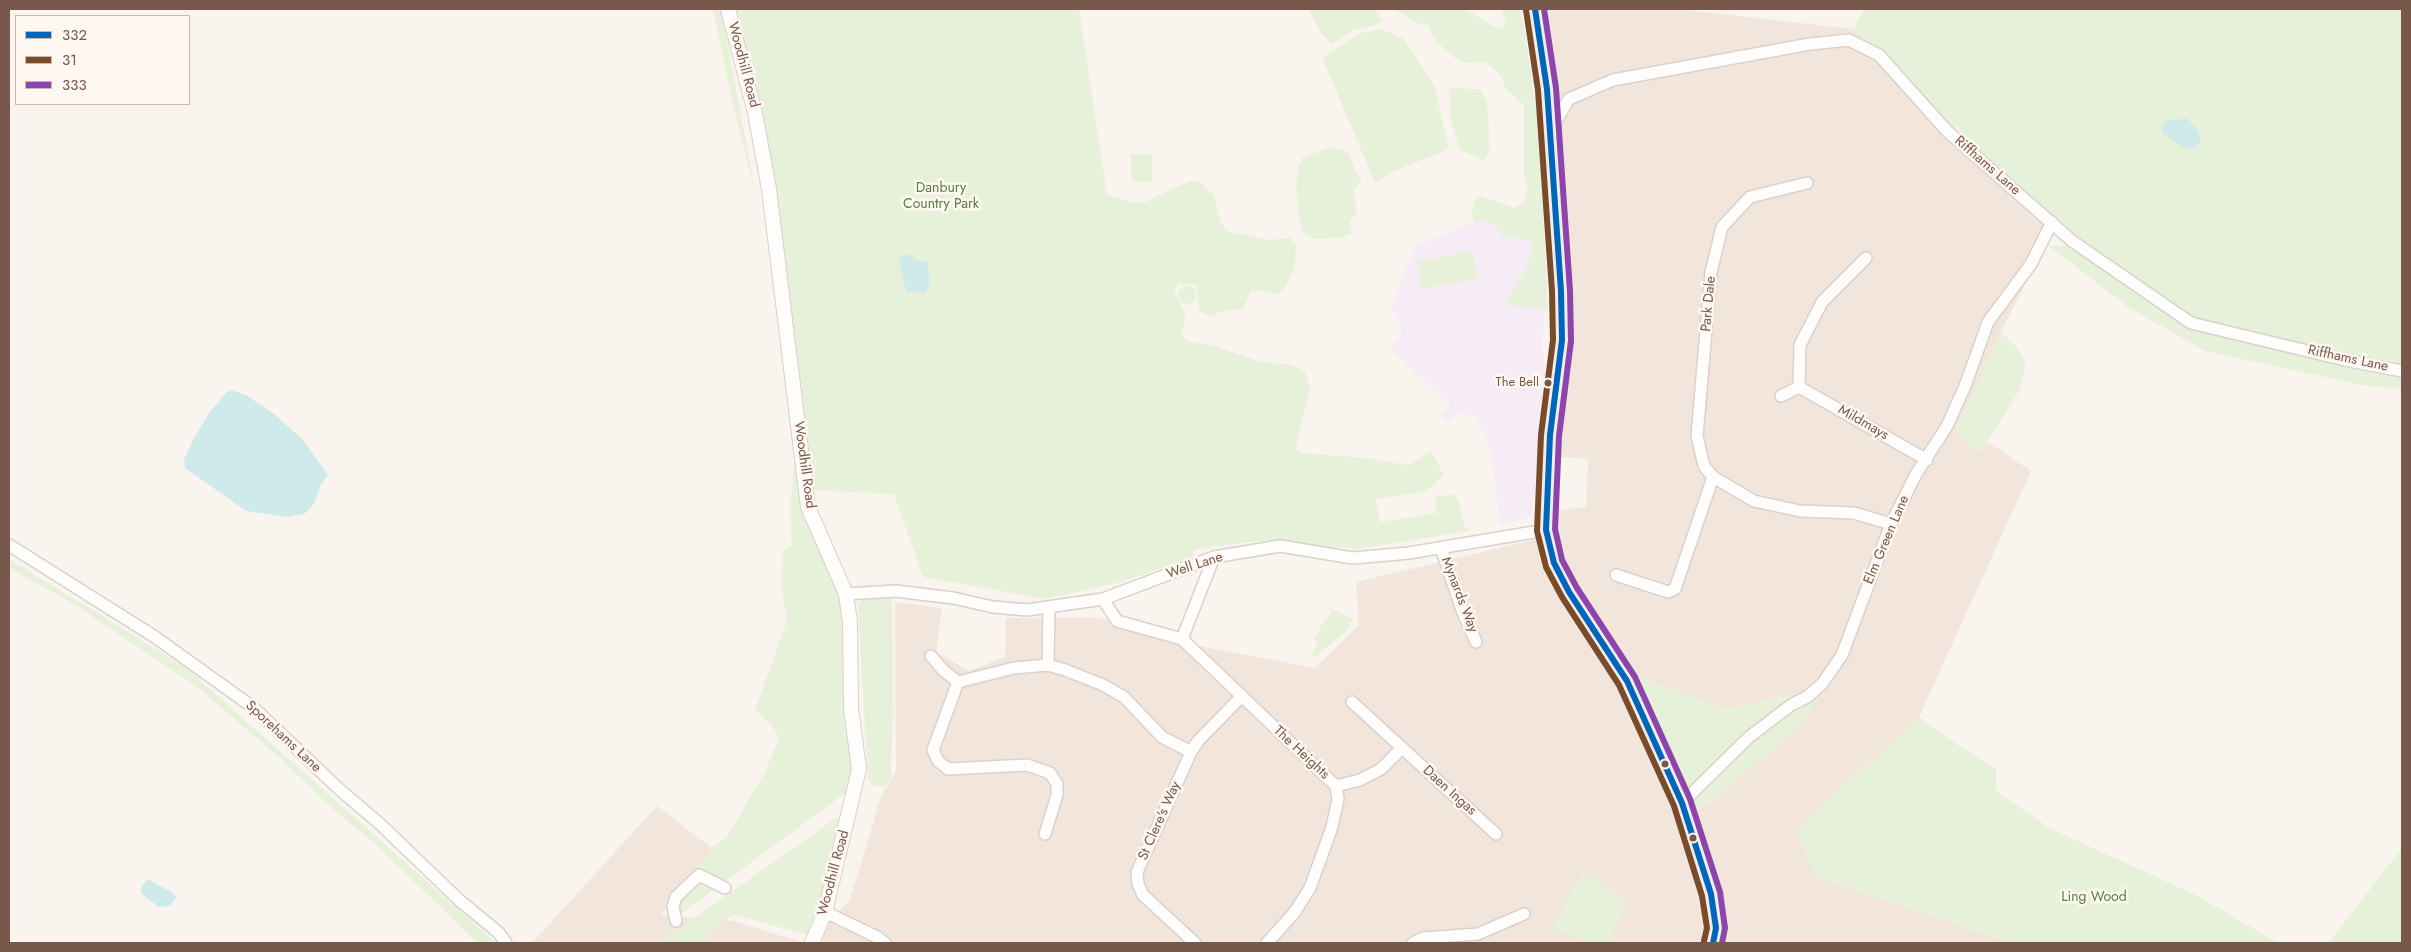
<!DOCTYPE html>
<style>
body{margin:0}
#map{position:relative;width:2411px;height:952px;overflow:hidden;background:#f9f4ee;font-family:Jost,sans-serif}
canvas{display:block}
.frame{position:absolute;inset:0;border:10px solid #79584c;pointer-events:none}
.legend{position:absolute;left:15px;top:15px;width:175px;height:90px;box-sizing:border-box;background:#fff8f1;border:1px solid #c9b8af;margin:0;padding:6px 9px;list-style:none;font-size:15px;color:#79584c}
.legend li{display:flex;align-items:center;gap:10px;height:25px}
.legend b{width:25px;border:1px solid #c9b8af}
</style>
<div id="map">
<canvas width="2411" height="952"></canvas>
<div class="frame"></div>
<ul class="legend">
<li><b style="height:6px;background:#0065bd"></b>332</li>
<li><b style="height:6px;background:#7a4b2a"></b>31</li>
<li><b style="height:6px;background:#8e44ad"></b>333</li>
</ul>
</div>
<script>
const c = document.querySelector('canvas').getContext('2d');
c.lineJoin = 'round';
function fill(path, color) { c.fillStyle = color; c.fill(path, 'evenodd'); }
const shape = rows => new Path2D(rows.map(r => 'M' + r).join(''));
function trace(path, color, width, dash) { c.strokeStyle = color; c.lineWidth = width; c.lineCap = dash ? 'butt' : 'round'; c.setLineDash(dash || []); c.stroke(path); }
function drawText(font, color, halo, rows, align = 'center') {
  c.font = font + ' Jost,sans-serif'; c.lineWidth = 5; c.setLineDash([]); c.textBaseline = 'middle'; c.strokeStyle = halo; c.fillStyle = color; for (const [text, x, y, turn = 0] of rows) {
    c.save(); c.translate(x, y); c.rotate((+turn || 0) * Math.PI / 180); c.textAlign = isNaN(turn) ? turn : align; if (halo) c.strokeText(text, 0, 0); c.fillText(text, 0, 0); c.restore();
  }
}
const residential = shape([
 [1527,9,1677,9,1853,29,2057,227,2045,245,2001,332,1955,433,1981,452,1988,442,2031,471,1919,717,1897,738,1816,877,2012,943,806,943,850,900,881,797,896,771,895,602,942,608,936,652,969,671,1005,657,1006,618,1101,618,1173,641,1315,668,1359,625,1356,582,1554,535,1551,511,1586,507,1588,459,1543,456,1557,340,1543,126],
 [657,806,713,849,661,915,734,921,804,943,532,943]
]);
const education = shape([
 [1479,220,1494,224,1534,224,1544,318,1542,349,1546,372,1532,517,1500,524,1491,452,1475,414,1465,415,1458,412,1448,422,1441,415,1450,405,1390,348,1401,335,1399,317,1391,308,1415,246]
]);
const green = shape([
 [713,9,721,9,757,200,732,101],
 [735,9,1079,9,1107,195,1132,202,1145,202,1190,181,1200,181,1214,196,1220,221,1227,231,1269,240,1290,238,1296,245,1295,266,1286,286,1277,295,1259,290,1251,291,1243,309,1219,312,1212,317,1199,311,1197,284,1179,284,1174,291,1185,314,1182,336,1189,342,1215,346,1261,362,1291,365,1305,371,1310,389,1297,440,1297,449,1301,453,1366,458,1406,465,1413,463,1430,451,1434,455,1443,475,1427,491,1376,499,1380,522,1437,513,1435,497,1453,494,1459,501,1465,528,1472,527,1468,531,1358,549,1259,541,1201,548,1193,551,1195,555,1174,564,1121,582,1046,599,923,577,894,494,811,490,758,101],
 [1308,9,1374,9,1382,21,1374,26,1355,29,1332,44,1321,33],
 [1394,9,1466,9,1492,26,1502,29,1506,23,1501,9,1521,9,1539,125,1548,310,1504,304,1528,265,1532,247,1525,239,1503,238,1494,224,1479,220,1474,222,1472,210,1475,198,1481,196,1514,208,1523,203,1528,189,1524,176,1524,105,1506,89,1500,74,1488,64,1482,62,1467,63,1455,58,1440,45,1432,35,1430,26,1417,23],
 [1865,9,2402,9,2402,389,2362,385,2205,351,2128,307,2049,246,2073,246,2057,227,1957,127,1954,129,1940,120,1921,94,1853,29],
 [1382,29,1404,39,1434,85,1449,149,1394,171,1375,183,1323,60,1330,52,1361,33],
 [1449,87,1481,90,1487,103,1490,152,1483,160,1460,150,1450,117],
 [1333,147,1347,151,1361,182,1353,190,1357,213,1350,221,1352,233,1338,238,1314,239,1301,230,1296,191,1298,167,1303,157],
 [1131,154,1152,154,1152,182,1132,182],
 [1472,251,1478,278,1422,289,1416,262],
 '1178 295a9 9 0 1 1 18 0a9 9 0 1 1-18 0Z',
 [2001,332,2017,348,2026,364,2019,391,1981,452,1955,433],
 [797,415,804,519,816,535,838,590,845,619,852,777,848,791,670,922,666,916,667,909,711,848,726,838,764,774,779,738,772,725,755,710,787,621,781,585,783,551,792,545,790,502,792,491],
 [9,559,185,667,496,943,478,943,376,845,324,801,279,757,196,686,77,606,11,569,9,567],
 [891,596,894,599,892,599,893,709,891,778,885,787,875,786,868,781,858,606,863,597],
 [1330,608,1354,620,1349,624,1351,627,1315,657,1312,656,1318,643,1314,640,1325,618,1328,619,1332,611,1329,610],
 [1639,677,1728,709,1783,695,1822,694,1798,728,1710,803,1694,812,1636,678],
 [1919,717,1959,746,1996,768,1996,791,2051,829,2196,895,2278,943,2012,943,1816,877,1795,830],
 [839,816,818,908,808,935,735,915,729,917,700,943,659,943],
 [2402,848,2402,943,2328,943],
 [1582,872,1628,902,1608,943,1588,943,1553,928]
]);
const water = shape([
 [2187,118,2199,132,2200,142,2193,149,2182,147,2161,132,2163,124,2168,121],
 [910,254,918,261,927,261,930,281,925,294,915,291,907,292,905,286,900,265,901,257],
 [231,390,246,395,274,414,303,440,328,475,320,486,314,504,304,514,288,517,246,511,185,468,184,459,194,438,210,412,226,393],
 [148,879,173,893,176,897,170,906,159,907,144,896,141,892,142,886]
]);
const minor = shape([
 [1551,129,1569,99,1613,80,1810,44,1849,40,1879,55,1947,131,2072,241,2191,323,2345,360,2402,371],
 [1807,183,1750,197,1722,227,1711,272,1697,436,1704,466,1713,477,1754,501,1800,511,1854,513,1891,524],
 [1866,258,1822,302,1800,345,1799,387,1927,460],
 [1781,396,1799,387],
 [9,545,155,637,254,708,339,789,380,824,459,900,499,933,506,943],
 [1441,548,1462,610,1476,642],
 [1616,575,1668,592,1675,589,1713,477],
 [846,594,896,591,953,598,993,607,1027,610,1103,599,1214,557,1280,546,1353,558,1409,553,1546,530],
 [1103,599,1117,621,1182,639,1336,786,1338,799,1332,827,1310,888,1294,913,1267,943],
 [1182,639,1214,557],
 [931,656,943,670,958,682,1014,668,1048,665,1065,670,1103,685,1124,697,1162,737,1191,752],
 [1048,665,1049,607],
 [958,682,933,750,938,761,948,769,1027,765,1050,773,1057,784,1057,795,1045,834],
 [1352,702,1496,834],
 [1336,786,1360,780,1381,769,1402,748],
 [1682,803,1748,738,1791,705,1807,697,1822,684,1842,655,1891,524,1916,474,1947,426,1965,386,1988,322,2031,264,2052,222],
 [825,912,877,937,885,943],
 [676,921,673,906,676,897,699,875,725,888],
 [1195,943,1143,895,1138,884,1137,872,1191,752,1198,741,1241,697],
 [1413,943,1423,938,1478,934,1524,914]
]);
const tertiary = shape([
 [728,9,755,113,769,189,808,507,846,594,850,622,851,708,859,769,825,912,812,943]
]);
const primary = shape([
 [1535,9,1547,89,1561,291,1562,340,1550,435,1546,530,1554,563,1569,592,1627,681,1682,803,1711,894,1716,928,1713,943]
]);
const bus1 = shape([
 [1535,9,1547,89,1561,291,1562,340,1550,435,1546,530,1554,563,1569,592,1627,681,1682,803,1711,894,1716,928,1713,943]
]);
const bus2 = shape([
 [1526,10,1538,90,1552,291,1553,340,1541,435,1537,531,1546,567,1562,597,1619,685,1674,806,1702,896,1707,928,1704,941]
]);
const bus3 = shape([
 [1544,9,1556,88,1570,291,1571,341,1559,436,1555,529,1562,560,1577,588,1635,677,1690,799,1720,892,1725,928,1722,943]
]);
const markers = [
 [1548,383,4.5,"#79584c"],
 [1665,764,4.5,"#79584c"],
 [1693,838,4.5,"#79584c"]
];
const busNames = [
 ["The Bell",1539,383]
];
const streetNames = [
 ["Woodhill Road",743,65,75],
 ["Riffhams Lane",1987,166,41],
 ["Park Dale",1709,304,-85],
 ["Riffhams Lane",2348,359,12],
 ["Mildmays",1863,423,30],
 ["Woodhill Road",804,465,82],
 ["Elm Green Lane",1887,540,-67],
 ["Well Lane",1195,566,-18],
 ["Mynards Way",1459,595,69],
 ["Sporehams Lane",283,737,43],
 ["The Heights",1301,753,43],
 ["Daen Ingas",1449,791,42],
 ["St Clere's Way",1160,821,-66],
 ["Woodhill Road",834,873,-75]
];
const parkNames = [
 ["Danbury",941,189],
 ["Country Park",941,205],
 ["Ling Wood",2094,898]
];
fill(residential, '#f2e6dc');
fill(education, '#f5ecf5');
fill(green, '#e7f0d9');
fill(water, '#cfeaea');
trace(minor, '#d8d1cc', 14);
trace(tertiary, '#d8d1cc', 16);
trace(primary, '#dad0cb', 20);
trace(minor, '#fefdfc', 11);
trace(tertiary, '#fefdfc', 14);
trace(primary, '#f3ede7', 18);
trace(bus1, '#0065bd', 6);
trace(bus2, '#7a4b2a', 6);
trace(bus3, '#8e44ad', 6);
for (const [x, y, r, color] of markers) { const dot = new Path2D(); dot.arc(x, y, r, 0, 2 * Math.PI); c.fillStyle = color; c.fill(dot); trace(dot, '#fff8f1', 2); }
drawText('13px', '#79584c', '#fff8f1', busNames, 'right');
drawText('14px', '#79584c', '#fff8f1', streetNames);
drawText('14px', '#567a41', '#fff8f1', parkNames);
</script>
